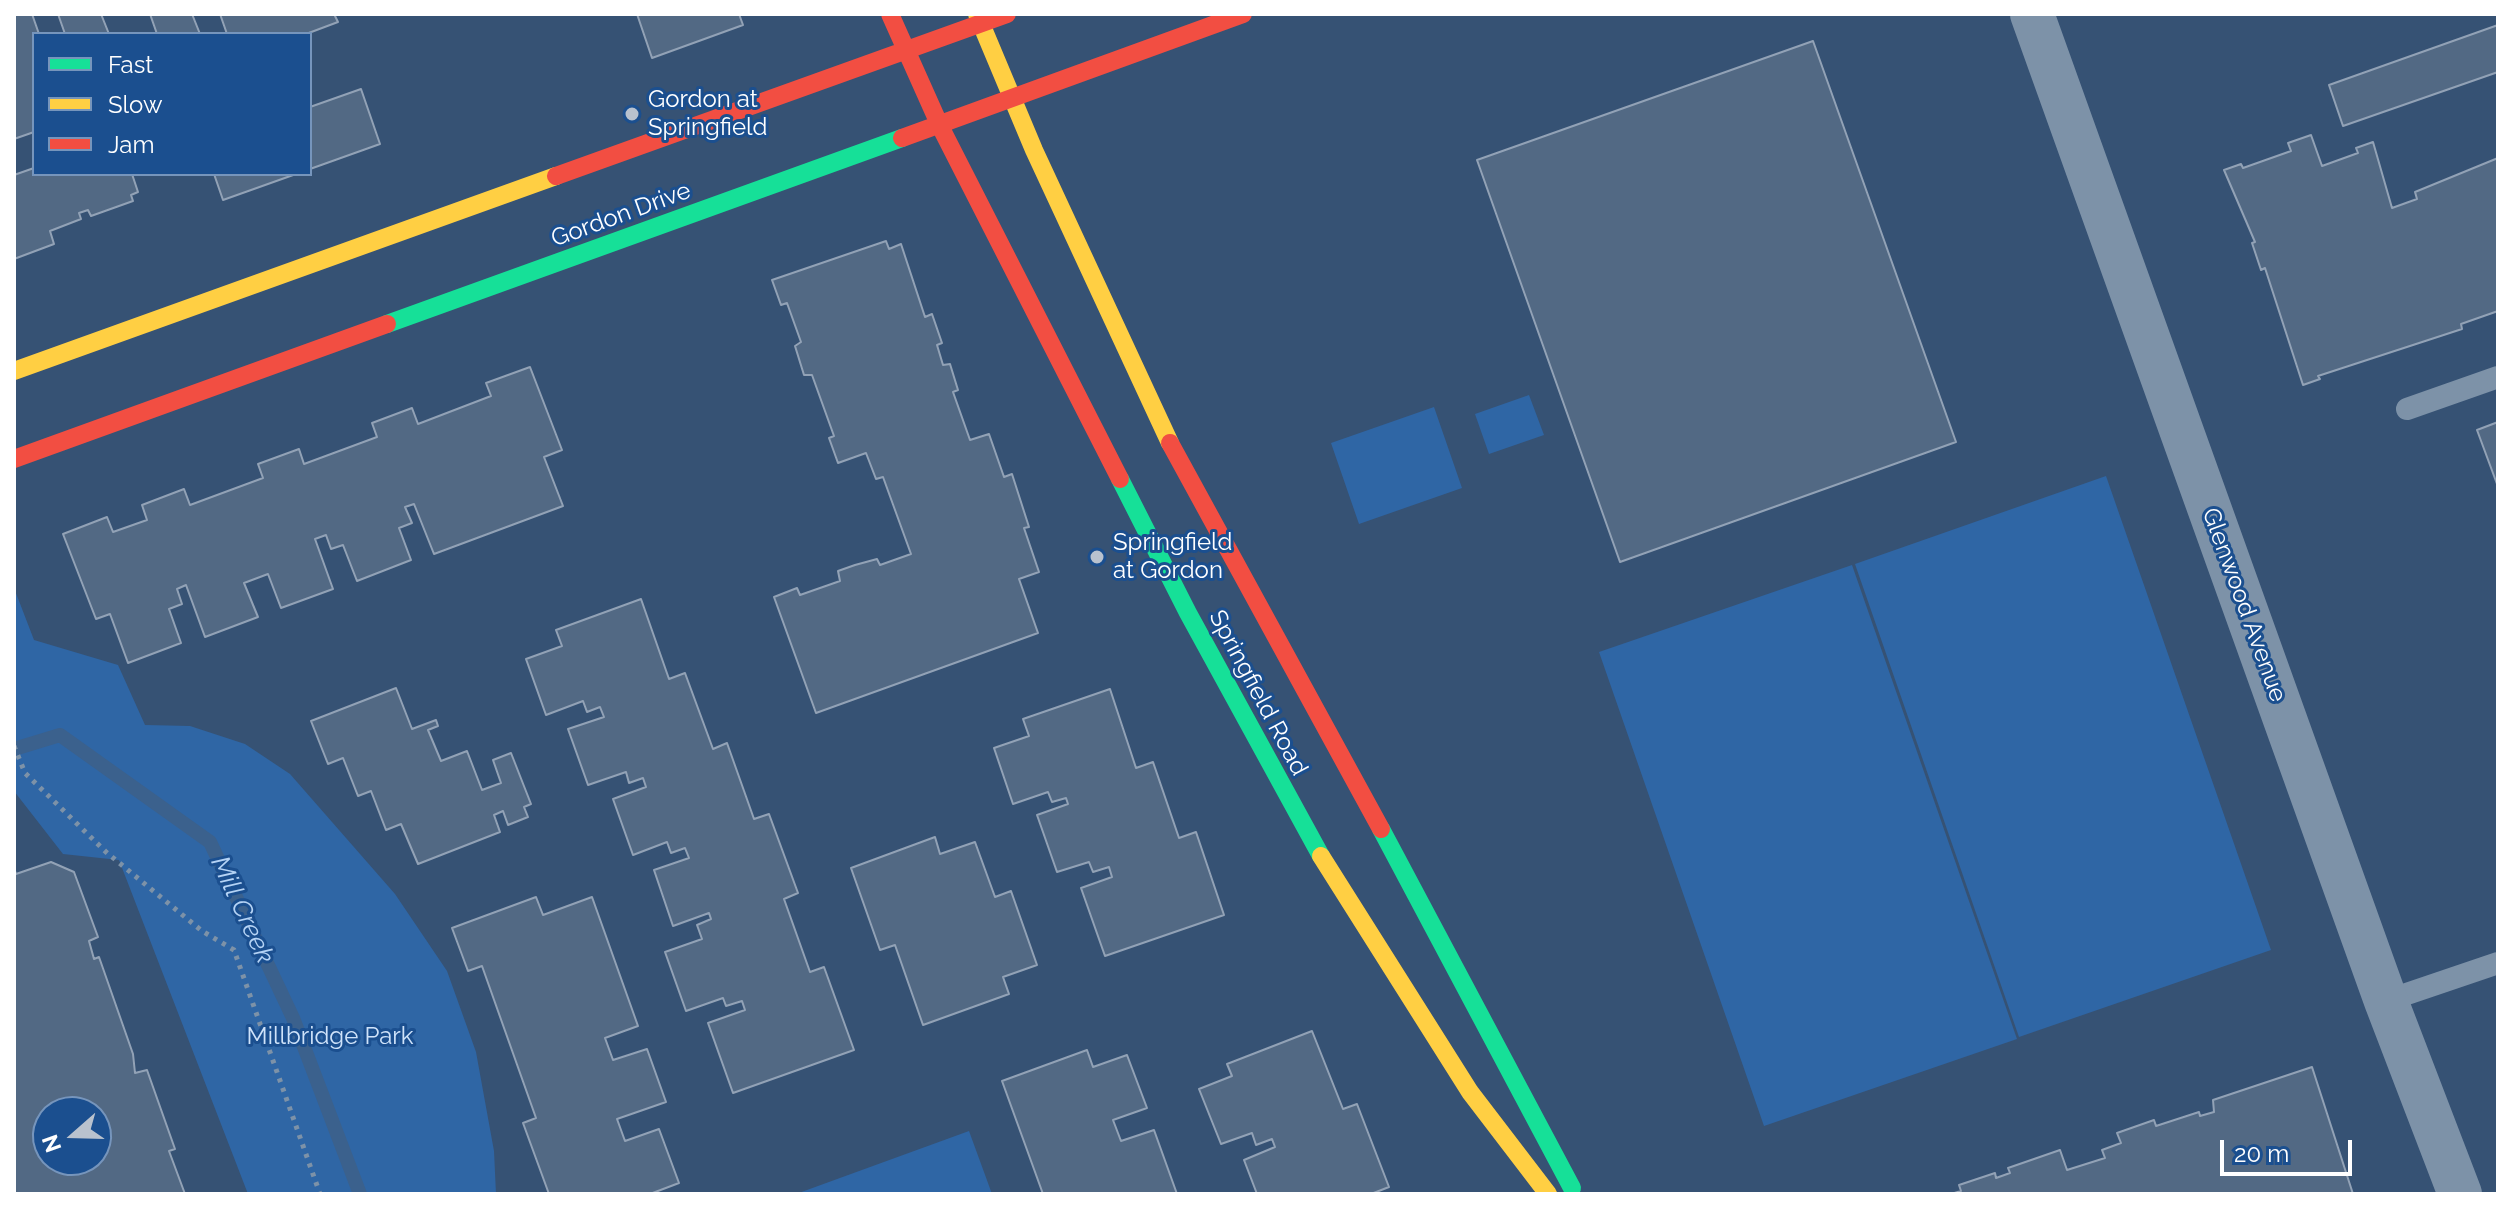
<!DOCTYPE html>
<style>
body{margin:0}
#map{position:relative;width:2512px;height:1208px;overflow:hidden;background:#365274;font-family:Raleway,sans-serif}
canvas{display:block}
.frame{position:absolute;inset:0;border:16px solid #fff;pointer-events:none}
.legend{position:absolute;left:32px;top:32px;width:280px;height:144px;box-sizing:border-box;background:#1b4f8f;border:2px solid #7695bc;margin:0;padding:10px 14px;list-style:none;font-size:24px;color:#fff}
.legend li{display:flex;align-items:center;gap:16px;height:40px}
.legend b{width:40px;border:2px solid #7695bc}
.north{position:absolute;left:32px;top:1096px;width:80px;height:80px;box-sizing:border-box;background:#1b4f8f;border:2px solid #7695bc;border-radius:50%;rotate:250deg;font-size:22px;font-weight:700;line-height:32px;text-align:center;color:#fff}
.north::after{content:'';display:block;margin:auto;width:28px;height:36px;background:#b9c2ce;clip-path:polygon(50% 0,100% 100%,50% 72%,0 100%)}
.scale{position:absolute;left:2220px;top:1140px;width:132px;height:36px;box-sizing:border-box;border:4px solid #fff;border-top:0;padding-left:10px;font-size:24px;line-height:28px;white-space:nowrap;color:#fff;-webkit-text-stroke:6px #1b4f8f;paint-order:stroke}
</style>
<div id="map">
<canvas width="2512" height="1208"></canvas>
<div class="frame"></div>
<ul class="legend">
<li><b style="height:10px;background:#16e098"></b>Fast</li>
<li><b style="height:10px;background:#ffcf43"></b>Slow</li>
<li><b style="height:10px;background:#f24e42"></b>Jam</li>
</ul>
<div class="north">N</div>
<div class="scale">20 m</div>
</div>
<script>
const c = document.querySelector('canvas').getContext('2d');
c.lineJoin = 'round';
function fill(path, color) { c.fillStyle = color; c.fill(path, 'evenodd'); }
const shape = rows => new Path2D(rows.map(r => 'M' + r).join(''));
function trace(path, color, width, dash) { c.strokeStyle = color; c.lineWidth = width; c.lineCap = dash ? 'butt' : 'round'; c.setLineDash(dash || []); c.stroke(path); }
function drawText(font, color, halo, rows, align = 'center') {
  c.font = font + ' Raleway,sans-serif'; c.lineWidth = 6; c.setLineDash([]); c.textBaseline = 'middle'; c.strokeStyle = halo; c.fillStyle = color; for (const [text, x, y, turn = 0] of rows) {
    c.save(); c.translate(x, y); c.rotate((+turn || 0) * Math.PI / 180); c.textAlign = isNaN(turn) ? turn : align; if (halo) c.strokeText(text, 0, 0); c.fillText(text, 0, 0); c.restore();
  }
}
const green = shape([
 [1529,395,1544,435,1489,454,1475,414],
 [1434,407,1462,488,1359,524,1331,443],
 [2106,476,2271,950,2019,1037,1855,564],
 [1852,565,2017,1039,1764,1126,1599,652],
 [14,588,34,640,118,665,145,725,190,726,245,744,290,774,395,894,447,971,476,1052,494,1151,496,1194,248,1194,119,860,63,854,14,791],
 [969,1131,992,1194,796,1194]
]);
const stream = shape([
 [14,749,60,735,210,842,293,1018,360,1194]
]);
const building = shape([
 [14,14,32,14,39,34,34,34,34,132,14,139,14,14],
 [58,14,101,14,109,34,65,34,58,14],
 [150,14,192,14,200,34,157,34,150,14],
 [220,14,334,14,338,22,306,34,227,34,220,14],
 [637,14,739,14,743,25,652,58,637,14],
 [2498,25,2498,72,2343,126,2329,85,2498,25],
 [1813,41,1956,442,1620,562,1477,160,1813,41],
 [361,89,380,144,310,169,310,107,361,89],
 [2311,135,2322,166,2358,153,2356,148,2373,142,2392,208,2417,199,2415,192,2498,158,2498,311,2461,324,2462,329,2318,376,2320,379,2303,385,2265,268,2261,270,2252,243,2255,242,2224,170,2241,164,2243,168,2291,151,2288,143,2311,135],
 [34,168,34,174,132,174,138,192,131,195,133,201,91,216,88,210,79,213,81,219,50,231,54,244,14,259,14,175,34,168],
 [214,174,296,174,223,200,214,174],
 [886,241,889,249,901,244,925,317,932,314,942,343,937,345,943,365,950,364,958,390,953,392,970,440,989,434,1004,477,1012,474,1029,527,1024,528,1039,572,1019,579,1038,633,816,713,774,597,797,588,800,595,840,581,838,571,855,565,877,559,880,565,911,554,883,477,876,479,866,453,838,463,829,438,834,436,812,375,804,375,795,346,801,342,787,303,781,305,772,280,886,241],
 [530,367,562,450,544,457,563,506,434,554,414,504,405,507,412,523,399,528,411,560,357,581,343,545,331,549,326,535,315,539,333,589,281,608,268,574,244,583,258,617,205,637,186,585,177,589,182,604,169,609,181,643,128,663,110,614,96,619,63,534,107,517,113,532,147,520,142,505,184,489,190,505,263,478,258,464,299,449,304,464,377,437,372,423,412,408,418,424,491,396,486,383,530,367],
 [2498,422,2498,484,2497,484,2477,430,2498,422],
 [641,599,669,679,685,673,713,749,727,743,754,819,769,814,798,893,784,899,810,972,824,967,854,1050,733,1093,708,1023,745,1010,742,1001,726,1006,723,998,686,1011,665,952,702,939,697,925,711,919,709,913,673,926,654,870,689,858,685,848,671,853,667,842,633,855,613,799,646,787,643,778,629,783,626,772,588,785,568,729,604,717,600,707,587,712,583,701,546,715,526,659,562,646,556,630,641,599],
 [396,688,412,729,436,720,438,726,428,730,441,761,467,751,482,790,501,783,493,760,511,753,531,804,524,807,528,817,508,825,503,811,494,815,500,832,418,864,401,824,386,830,371,791,358,796,343,758,328,764,311,721,396,688],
 [1110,689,1136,768,1153,762,1179,838,1196,832,1224,915,1105,956,1081,888,1112,877,1109,867,1093,872,1089,862,1057,872,1037,815,1068,804,1066,798,1052,802,1048,792,1013,804,994,748,1029,736,1023,719,1110,689],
 [935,837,940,854,975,842,995,897,1011,891,1037,965,1003,977,1009,994,923,1025,895,945,880,950,851,868,935,837],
 [51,862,74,872,98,937,89,941,94,959,99,957,133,1054,135,1073,147,1070,175,1149,169,1151,185,1194,14,1194,14,868,16,874,51,862],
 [48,1112,96,1112,96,1160,48,1160,48,1112],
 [536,897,543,915,592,897,638,1026,605,1038,613,1060,647,1049,666,1102,617,1119,625,1141,659,1129,679,1183,650,1194,549,1194,523,1123,536,1118,482,966,468,971,452,928,536,897],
 [1312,1031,1343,1109,1357,1104,1389,1187,1371,1194,1257,1194,1244,1160,1275,1147,1272,1139,1256,1145,1252,1133,1221,1144,1199,1089,1232,1076,1227,1064,1312,1031],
 [1087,1050,1093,1067,1127,1055,1147,1108,1113,1120,1121,1141,1154,1130,1177,1194,1043,1194,1002,1081,1087,1050],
 [2312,1067,2353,1194,1951,1194,1961,1191,1959,1185,1995,1173,1996,1178,2010,1173,2008,1168,2060,1150,2067,1170,2105,1158,2102,1150,2121,1143,2117,1133,2154,1120,2156,1126,2199,1112,2200,1116,2214,1112,2213,1100,2312,1067]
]);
const path = shape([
 [14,746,25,773,106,852,202,931,234,950,320,1194]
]);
const lane = shape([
 [2407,409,2498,377],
 [2386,1001,2498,963]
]);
const street = shape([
 [2032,14,2386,1001,2460,1194]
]);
const fast = shape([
 [387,324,902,138],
 [1120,479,1188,613,1321,856],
 [1381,829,1572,1188]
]);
const slow = shape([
 [977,14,1034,150,1170,443],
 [14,371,556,176],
 [1321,856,1470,1092,1548,1194]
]);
const jam = shape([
 [890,14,940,126,1120,479],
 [902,138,1243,14],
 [556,176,1007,14],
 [1170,443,1381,829],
 [14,459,387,324]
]);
const markers = [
 [632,114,8,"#b9c2ce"],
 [1097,557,8,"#b9c2ce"]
];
const poiNames = [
 ["Gordon at",648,100],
 ["Springfield",648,128],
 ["Springfield",1113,543],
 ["at Gordon",1113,571]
];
const streetNames = [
 ["Gordon Drive",621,215,-20],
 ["Glenwood Avenue",2244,605,70],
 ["Springfield Road",1258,693,62]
];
const parkNames = [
 ["Millbridge Park",330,1037]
];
const waterNames = [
 ["Mill Creek",242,910,65]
];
fill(green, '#2f66a5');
trace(stream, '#3b618d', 14);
fill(building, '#526984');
trace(building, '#92a2b6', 2);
trace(path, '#7d92a8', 5, [4, 6]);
trace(lane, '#7d92a8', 22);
trace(street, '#7d92a8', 44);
trace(fast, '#16e098', 18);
trace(slow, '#ffcf43', 18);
trace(jam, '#f24e42', 18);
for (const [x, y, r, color] of markers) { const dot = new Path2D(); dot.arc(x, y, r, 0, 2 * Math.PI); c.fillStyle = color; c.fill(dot); trace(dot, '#1b4f8f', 3); }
drawText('24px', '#fff', '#1b4f8f', poiNames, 'left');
drawText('24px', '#fff', '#1b4f8f', streetNames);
drawText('24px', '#cfe3fa', '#1b4f8f', parkNames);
drawText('italic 26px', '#b5d3f5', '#1b4f8f', waterNames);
</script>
